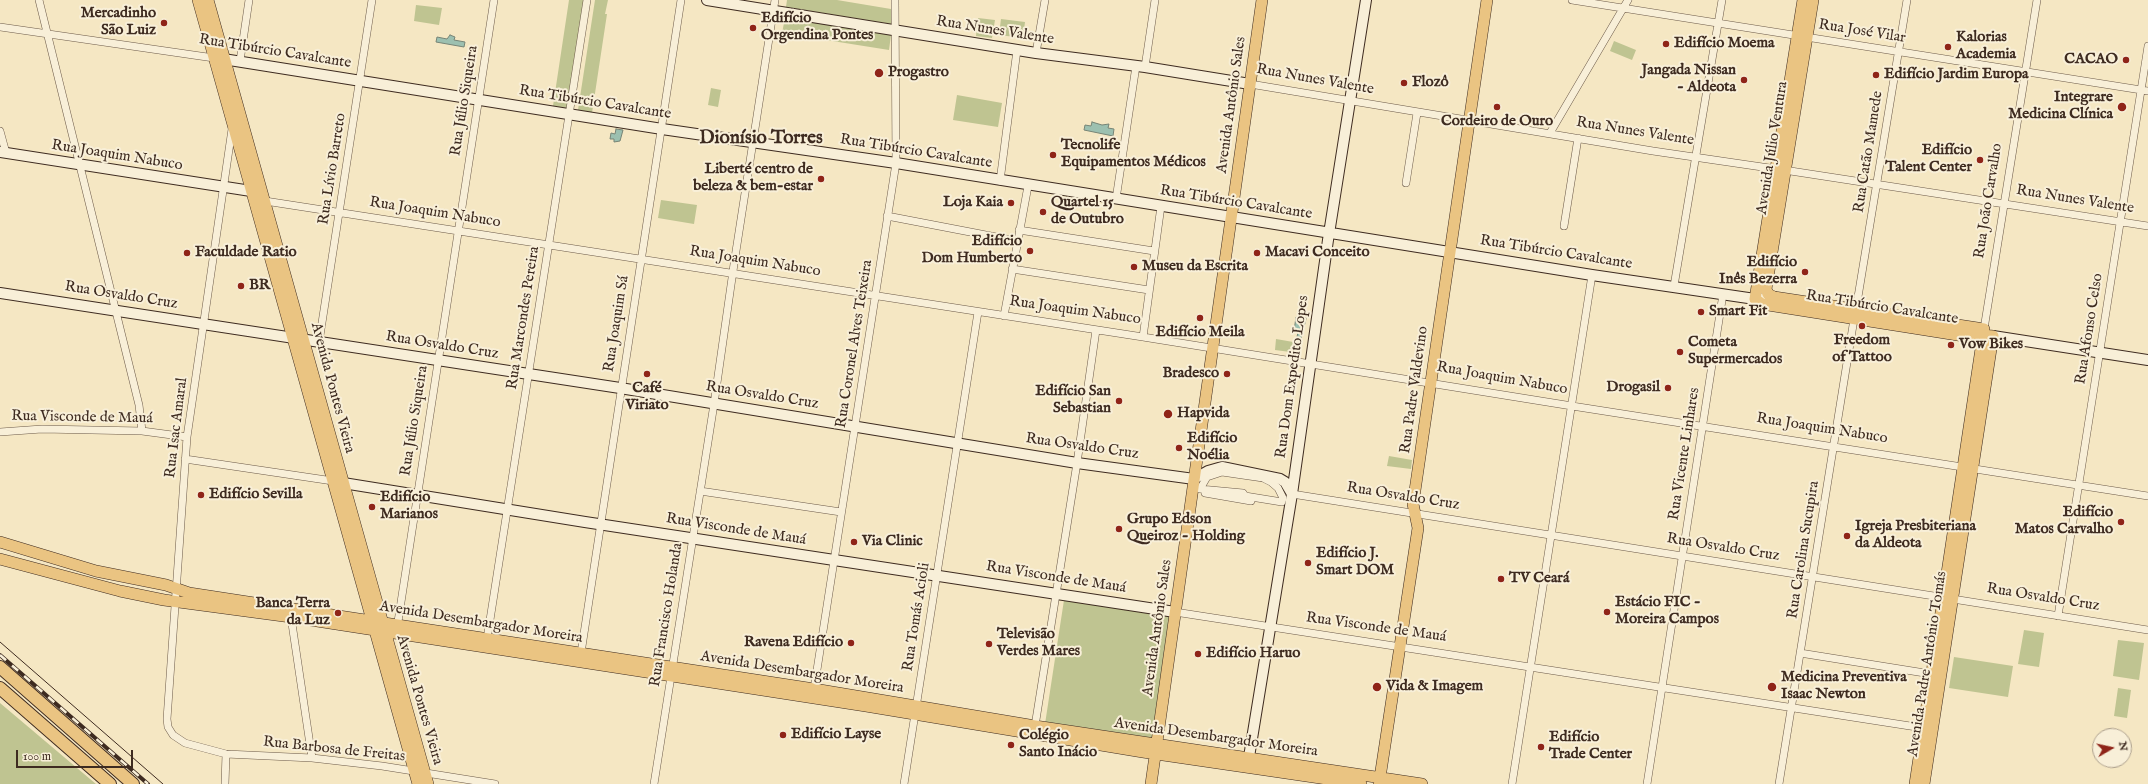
<!DOCTYPE html>
<meta charset="utf-8">
<style>
body{margin:0}
#map{position:relative;width:2148px;height:784px;overflow:hidden;background:#f5e7c3;font-family:"IM FELL English",serif}
canvas{display:block}
.north{position:absolute;left:2092px;top:728px;width:40px;height:40px;box-sizing:border-box;background:#f8efd8;border:1px solid #aea18e;border-radius:50%;rotate:81deg;font-size:11px;font-weight:700;line-height:16px;text-align:center;color:#3e2b20}
.north::after{content:'';display:block;margin:auto;width:14px;height:18px;background:#8f2418;clip-path:polygon(50% 0,100% 100%,50% 72%,0 100%)}
.scale{position:absolute;left:16px;top:750px;width:117px;height:18px;box-sizing:border-box;border:2px solid #3e2b20;border-top:0;padding-left:5px;font-size:12px;line-height:14px;white-space:nowrap;color:#3e2b20;-webkit-text-stroke:3px #f8efd8;paint-order:stroke}
</style>
<div id="map">
<canvas width="2148" height="784"></canvas>
<div class="north">N</div>
<div class="scale">100 m</div>
</div>
<script>
const c = document.querySelector('canvas').getContext('2d');
c.lineJoin = 'round';
function fill(path, color) { c.fillStyle = color; c.fill(path, 'evenodd'); }
const shape = rows => new Path2D(rows.map(r => 'M' + r).join(''));
function trace(path, color, width, dash) { c.strokeStyle = color; c.lineWidth = width; c.lineCap = dash ? 'butt' : 'round'; c.setLineDash(dash || []); c.stroke(path); }
function drawText(font, color, halo, rows, align = 'center') {
  c.font = font + ' "IM FELL English",serif'; c.lineWidth = 4; c.setLineDash([]); c.textBaseline = 'middle'; c.strokeStyle = halo; c.fillStyle = color; for (const [text, x, y, turn = 0] of rows) {
    c.save(); c.translate(x, y); c.rotate((+turn || 0) * Math.PI / 180); c.textAlign = isNaN(turn) ? turn : align; if (halo) c.strokeText(text, 0, 0); c.fillText(text, 0, 0); c.restore();
  }
}
const green = shape([
 [569,0,584,0,567,108,553,106],
 [595,0,608,0,605,14,607,14,592,113,578,110],
 [787,0,837,0,891,9,892,24,786,7],
 [416,5,442,8,439,25,414,21],
 [785,18,891,35,889,50,782,33],
 [978,18,995,20,992,38,976,36],
 [1001,19,1025,22,1023,38,999,35],
 [1614,41,1636,50,1632,60,1610,51],
 [711,88,721,90,718,107,708,105],
 [957,95,1002,103,998,127,953,120],
 [661,200,697,205,694,224,658,218],
 [1276,339,1299,343,1298,353,1275,350],
 [1389,456,1412,460,1411,469,1387,466],
 [1064,600,1171,617,1153,740,1045,724],
 [2024,630,2044,633,2039,667,2018,664],
 [2118,640,2144,643,2139,680,2113,676],
 [1954,657,2013,666,2008,697,1949,688],
 [2118,688,2131,690,2127,718,2114,716],
 [0,703,90,779,96,784,0,784]
]);
const water = shape([
 [450,35,455,37,454,40,465,42,464,47,436,42,437,37,447,39,450,35],
 [1092,122,1102,125,1109,124,1108,128,1114,129,1113,136,1084,130,1085,125,1091,126,1092,122],
 [616,129,623,130,620,141,614,142,614,139,610,139,611,133,615,134,616,129],
 [1301,313,1305,314,1306,319,1301,338,1297,337,1298,332,1294,331,1296,317,1300,318,1301,313]
]);
const street = shape([
 [39,0,139,405,142,431],
 [1572,0,2148,91],
 [0,27,214,58],
 [1036,53,1045,0],
 [240,61,249,0],
 [1145,67,1155,0],
 [1250,84,1653,151,1776,169],
 [232,129,187,437,167,719,168,727,173,735,185,743,226,754,312,758,382,766,495,784],
 [0,131,6,153],
 [1550,133,1628,0],
 [1784,170,2148,226],
 [1000,181,1017,50],
 [1406,183,1417,113],
 [1116,199,1136,66],
 [265,201,1143,337,1572,406,2148,496],
 [887,216,1017,241],
 [1564,226,1578,138],
 [1019,230,1154,251],
 [1012,269,1149,290],
 [1674,286,1722,0],
 [1856,309,1907,0],
 [1004,316,1028,186],
 [1984,329,2037,0],
 [1143,337,1161,206],
 [319,342,372,0],
 [0,432,42,429,142,431,187,437],
 [185,459,333,481],
 [1222,472,1263,478,1271,482,1278,488,1283,498,1282,502,1245,496,1243,493,1200,489,1207,477,1222,472],
 [700,491,841,512],
 [1205,493,1251,501],
 [1292,494,2148,630],
 [1175,612,1923,728],
 [2058,616,2148,46],
 [291,617,312,758],
 [397,628,494,0],
 [487,639,587,0],
 [581,653,681,0],
 [1800,653,1931,674],
 [814,689,896,163,895,0],
 [1035,726,1077,463,1096,330],
 [225,784,226,754],
 [654,784,714,404,734,264,775,0],
 [904,784,978,312],
 [1512,784,1592,275],
 [1647,784,1723,294],
 [1779,784,1854,319]
]);
const secondary = shape([
 [707,0,1036,53,1145,67,1250,84],
 [217,58,662,129,896,163,1592,275,1755,299,1774,297],
 [0,152,251,191,257,195],
 [0,293,620,388,1077,463,1194,479,1208,471,1222,467,1280,479,1285,482,1292,494],
 [1993,336,2148,360],
 [337,482,585,522,1175,612],
 [1249,757,1292,494,1328,240,1366,0]
]);
const primary = shape([
 [198,0,418,784],
 [208,0,428,784],
 [1803,0,1755,299,1762,304,1983,339],
 [1813,0,1766,289,1768,294,1774,297,1984,329,1915,784],
 [0,542,96,571,166,585,189,593,814,689,1035,726,1422,784],
 [0,559,120,591,164,600,291,617,866,706,1143,752,1361,784],
 [1151,784,1262,0],
 [1379,784,1418,528,1413,504,1487,0],
 [1924,784,1993,336,1983,335]
]);
const highway = shape([
 [0,667,133,784],
 [0,688,110,784]
]);
const tram = shape([
 [0,642,163,784]
]);
const rail = shape([
 [0,655,148,784]
]);
const markers = [
 [164,23,4,"#8f2418"],
 [753,28,4,"#8f2418"],
 [1666,44,4,"#8f2418"],
 [1948,47,4,"#8f2418"],
 [2126,60,4,"#8f2418"],
 [879,73,5,"#8f2418"],
 [1876,75,4,"#8f2418"],
 [1744,80,4,"#8f2418"],
 [1404,83,4,"#8f2418"],
 [1497,107,4,"#8f2418"],
 [2122,107,5,"#8f2418"],
 [1053,155,4,"#8f2418"],
 [1980,160,4,"#8f2418"],
 [821,179,4,"#8f2418"],
 [1011,203,4,"#8f2418"],
 [1043,212,4,"#8f2418"],
 [1030,251,4,"#8f2418"],
 [187,253,4,"#8f2418"],
 [1257,253,4,"#8f2418"],
 [1134,267,4,"#8f2418"],
 [1805,272,4,"#8f2418"],
 [241,286,4,"#8f2418"],
 [1701,312,4,"#8f2418"],
 [1200,318,4,"#8f2418"],
 [1862,326,4,"#8f2418"],
 [1951,345,4,"#8f2418"],
 [1680,352,4,"#8f2418"],
 [647,374,4,"#8f2418"],
 [1227,374,4,"#8f2418"],
 [1668,388,4,"#8f2418"],
 [1119,401,4,"#8f2418"],
 [1168,414,5,"#8f2418"],
 [1179,448,4,"#8f2418"],
 [201,495,4,"#8f2418"],
 [372,507,4,"#8f2418"],
 [2121,522,4,"#8f2418"],
 [1119,529,4,"#8f2418"],
 [1847,536,4,"#8f2418"],
 [854,542,4,"#8f2418"],
 [1308,563,4,"#8f2418"],
 [1501,579,4,"#8f2418"],
 [1607,612,4,"#8f2418"],
 [338,613,4,"#8f2418"],
 [851,643,4,"#8f2418"],
 [989,644,4,"#8f2418"],
 [1198,654,4,"#8f2418"],
 [1377,687,5,"#8f2418"],
 [1772,687,5,"#8f2418"],
 [783,735,4,"#8f2418"],
 [1011,745,4,"#8f2418"],
 [1541,747,4,"#8f2418"]
];
const poiNames = [
 ["Mercadinho",156,14,"right"],
 ["São Luiz",156,31,"right"],
 ["Edifício",761,19],
 ["Orgendina Pontes",761,36],
 ["Kalorias",1956,38],
 ["Academia",1956,55],
 ["Edifício Moema",1674,44],
 ["CACAO",2118,60,"right"],
 ["Jangada Nissan",1736,71,"right"],
 ["- Aldeota",1736,88,"right"],
 ["Progastro",888,73],
 ["Edifício Jardim Europa",1884,75],
 ["Flozô",1412,83],
 ["Integrare",2113,98,"right"],
 ["Medicina Clínica",2113,115,"right"],
 ["Cordeiro de Ouro",1497,122,"center"],
 ["Tecnolife",1061,146],
 ["Equipamentos Médicos",1061,163],
 ["Edifício",1972,151,"right"],
 ["Talent Center",1972,168,"right"],
 ["Liberté centro de",813,170,"right"],
 ["beleza & bem-estar",813,187,"right"],
 ["Loja Kaia",1003,203,"right"],
 ["Quartel 15",1051,203],
 ["de Outubro",1051,220],
 ["Edifício",1022,242,"right"],
 ["Dom Humberto",1022,259,"right"],
 ["Faculdade Ratio",195,253],
 ["Macavi Conceito",1265,253],
 ["Edifício",1797,263,"right"],
 ["Inês Bezerra",1797,280,"right"],
 ["Museu da Escrita",1142,267],
 ["BR",249,286],
 ["Smart Fit",1709,312],
 ["Edifício Meila",1200,333,"center"],
 ["Freedom",1862,341,"center"],
 ["of Tattoo",1862,358,"center"],
 ["Cometa",1688,343],
 ["Supermercados",1688,360],
 ["Vow Bikes",1959,345],
 ["Bradesco",1219,374,"right"],
 ["Drogasil",1660,388,"right"],
 ["Café",647,389,"center"],
 ["Viriato",647,406,"center"],
 ["Edifício San",1111,392,"right"],
 ["Sebastian",1111,409,"right"],
 ["Hapvida",1177,414],
 ["Edifício",1187,439],
 ["Noélia",1187,456],
 ["Edifício Sevilla",209,495],
 ["Edifício",380,498],
 ["Marianos",380,515],
 ["Edifício",2113,513,"right"],
 ["Matos Carvalho",2113,530,"right"],
 ["Grupo Edson",1127,520],
 ["Queiroz - Holding",1127,537],
 ["Igreja Presbiteriana",1855,527],
 ["da Aldeota",1855,544],
 ["Via Clinic",862,542],
 ["Edifício J.",1316,554],
 ["Smart DOM",1316,571],
 ["TV Ceará",1509,579],
 ["Estácio FIC -",1615,603],
 ["Moreira Campos",1615,620],
 ["Banca Terra",330,604,"right"],
 ["da Luz",330,621,"right"],
 ["Televisão",997,635],
 ["Verdes Mares",997,652],
 ["Ravena Edifício",843,643,"right"],
 ["Edifício Haruo",1206,654],
 ["Medicina Preventiva",1781,678],
 ["Isaac Newton",1781,695],
 ["Vida & Imagem",1386,687],
 ["Edifício Layse",791,735],
 ["Colégio",1019,736],
 ["Santo Inácio",1019,753],
 ["Edifício",1549,738],
 ["Trade Center",1549,755]
];
const streetNames = [
 ["Rua Nunes Valente",995,31,9],
 ["Rua José Vilar",1862,32,9],
 ["Rua Tibúrcio Cavalcante",275,52,9],
 ["Rua Nunes Valente",1315,80,10],
 ["Rua Júlio Siqueira",465,101,-81],
 ["Rua Tibúrcio Cavalcante",595,103,9],
 ["Avenida Antônio Sales",1232,105,-82],
 ["Rua Nunes Valente",1635,132,9],
 ["Avenida Júlio Ventura",1773,148,-81],
 ["Rua Tibúrcio Cavalcante",916,152,9],
 ["Rua Catão Mamede",1869,152,-81],
 ["Rua Joaquim Nabuco",117,156,9],
 ["Rua Lívio Barreto",333,169,-81],
 ["Rua Nunes Valente",2075,200,9],
 ["Rua João Carvalho",1989,201,-81],
 ["Rua Tibúrcio Cavalcante",1236,203,9],
 ["Rua Joaquim Nabuco",435,213,9],
 ["Rua Tibúrcio Cavalcante",1556,253,9],
 ["Rua Joaquim Nabuco",755,262,9],
 ["Rua Osvaldo Cruz",121,296,9],
 ["Rua Tibúrcio Cavalcante",1882,308,9],
 ["Rua Joaquim Nabuco",1075,311,8],
 ["Rua Marcondes Pereira",524,318,-81],
 ["Rua Joaquim Sá",617,324,-81],
 ["Rua Afonso Celso",2090,329,-81],
 ["Rua Coronel Alves Teixeira",855,344,-81],
 ["Rua Osvaldo Cruz",442,346,9],
 ["Rua Dom Expedito Lopes",1293,377,-82],
 ["Rua Joaquim Nabuco",1502,379,10],
 ["Avenida Pontes Vieira",332,388,75],
 ["Rua Padre Valdevino",1415,390,-82],
 ["Rua Osvaldo Cruz",762,396,9],
 ["Rua Visconde de Mauá",82,418,1],
 ["Rua Júlio Siqueira",415,421,-81],
 ["Rua Isac Amaral",177,428,-83],
 ["Rua Joaquim Nabuco",1822,429,9],
 ["Rua Osvaldo Cruz",1082,447,8],
 ["Rua Vicente Linhares",1685,454,-81],
 ["Rua Osvaldo Cruz",1403,497,9],
 ["Rua Visconde de Mauá",736,530,9],
 ["Rua Osvaldo Cruz",1723,548,9],
 ["Rua Carolina Sucupira",1804,550,-81],
 ["Rua Visconde de Mauá",1056,578,9],
 ["Rua Osvaldo Cruz",2043,598,9],
 ["Rua Francisco Holanda",667,615,-81],
 ["Rua Tomás Acioli",917,617,-81],
 ["Avenida Desembargador Moreira",481,623,9],
 ["Avenida Antônio Sales",1158,628,-82],
 ["Rua Visconde de Mauá",1376,628,8],
 ["Avenida Padre Antônio Tomás",1928,664,-81],
 ["Avenida Desembargador Moreira",802,673,9],
 ["Avenida Pontes Vieira",419,700,74],
 ["Avenida Desembargador Moreira",1216,738,8],
 ["Rua Barbosa de Freitas",334,750,6]
];
const districtNames = [
 ["Dionísio Torres",761,139]
];
fill(green, '#bfc491');
fill(water, '#9cc0b0');
trace(water, '#768476', 1);
trace(street, '#6c5a49', 8);
trace(secondary, '#3e2b20', 12);
trace(primary, '#3e2b20', 12);
trace(highway, '#3e2b20', 14);
trace(street, '#f8efd8', 7);
trace(secondary, '#f8efd8', 10);
trace(primary, '#eac482', 11);
trace(highway, '#eac482', 12);
trace(tram, '#3e2b20', 1);
trace(rail, '#3e2b20', 4);
trace(rail, '#f8efd8', 2.5, [8]);
for (const [x, y, r, color] of markers) { const dot = new Path2D(); dot.arc(x, y, r, 0, 2 * Math.PI); c.fillStyle = color; c.fill(dot); trace(dot, '#f8efd8', 1.5); }
drawText('bold 15px', '#3e2b20', '#f8efd8', poiNames, 'left');
drawText('15px', '#3e2b20', '#f8efd8', streetNames);
drawText('bold 19px', '#3e2b20', '#f8efd8', districtNames);
</script>
